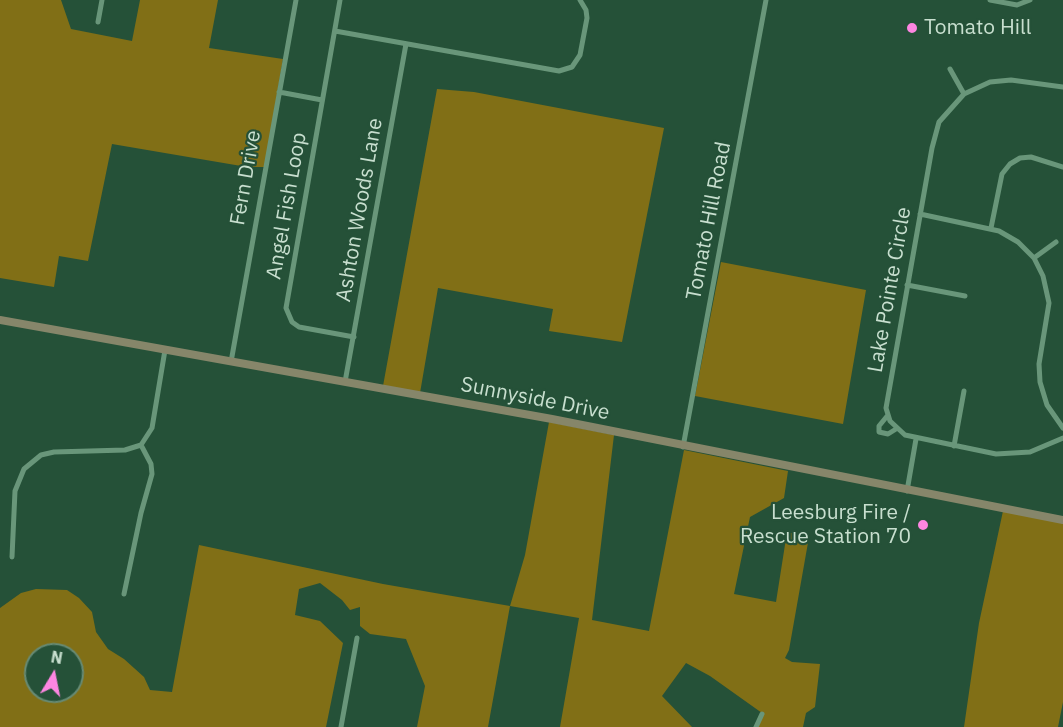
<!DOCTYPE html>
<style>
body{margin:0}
#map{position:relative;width:1063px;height:727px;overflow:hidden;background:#255138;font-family:"IBM Plex Sans",sans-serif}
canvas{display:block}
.north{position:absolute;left:24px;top:643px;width:60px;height:60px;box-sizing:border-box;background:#255138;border:2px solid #668a74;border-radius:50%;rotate:10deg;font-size:16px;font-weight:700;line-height:24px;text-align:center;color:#c8dfcf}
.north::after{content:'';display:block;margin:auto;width:21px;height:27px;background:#fd86e1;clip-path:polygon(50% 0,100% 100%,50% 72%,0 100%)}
</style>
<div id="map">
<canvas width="1063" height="727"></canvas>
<div class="north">N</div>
</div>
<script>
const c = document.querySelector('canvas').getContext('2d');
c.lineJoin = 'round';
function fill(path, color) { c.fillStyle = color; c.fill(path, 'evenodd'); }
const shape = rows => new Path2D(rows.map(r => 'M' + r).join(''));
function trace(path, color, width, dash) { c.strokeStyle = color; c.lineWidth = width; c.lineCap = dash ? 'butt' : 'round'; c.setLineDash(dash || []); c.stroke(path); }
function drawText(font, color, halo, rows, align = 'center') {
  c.font = font + ' "IBM Plex Sans",sans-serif'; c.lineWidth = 4.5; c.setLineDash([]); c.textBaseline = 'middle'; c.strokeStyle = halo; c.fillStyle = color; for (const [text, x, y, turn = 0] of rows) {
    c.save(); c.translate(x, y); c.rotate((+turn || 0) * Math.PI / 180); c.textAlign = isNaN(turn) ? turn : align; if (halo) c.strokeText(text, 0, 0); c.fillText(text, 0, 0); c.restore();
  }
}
const green = shape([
 [0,0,61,0,71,29,132,41,140,0,218,0,209,48,283,59,265,167,247,167,112,144,88,261,59,256,54,287,0,278],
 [437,89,474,92,664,128,622,342,549,331,553,309,438,288,420,393,383,386],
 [721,262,866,290,843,424,695,396],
 [549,422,614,435,592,620,649,631,684,450,788,471,784,498,750,517,734,594,776,602,787,532,809,537,789,650,785,658,792,662,820,664,815,707,806,713,803,727,755,727,762,713,710,676,686,663,662,696,692,727,560,727,579,618,510,606,488,727,417,727,425,686,406,639,370,634,360,626,360,607,350,610,342,600,320,583,299,589,295,615,320,621,343,643,326,727,0,727,0,608,21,593,36,589,67,590,79,598,92,612,96,632,108,649,124,659,144,677,150,690,172,692,199,545,383,584,510,606,525,555],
 [36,655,72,655,72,691,36,691],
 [1003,511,1063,523,1063,702,1058,727,964,727,979,623]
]);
const street = shape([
 [340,0,286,308,292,322,299,327,354,337],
 [990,0,1017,5,1030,0],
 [98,22,102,0],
 [335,31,559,71,572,67,580,55,587,18,586,10,580,0],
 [950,69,964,94],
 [1063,87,1011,80,990,82,964,94,939,122,932,148,886,408,890,421,905,435,996,454,1030,452,1063,438],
 [279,92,322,100],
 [920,214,999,231,1018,242,1034,258,1043,276,1049,303,1039,364,1040,382,1047,405,1063,428],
 [991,228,1002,174,1010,164,1020,158,1031,157,1063,167],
 [1034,258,1056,242],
 [907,285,965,296],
 [231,362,296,0],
 [345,382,406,44],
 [888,415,879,426,879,432,888,434,896,429],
 [954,446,964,391],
 [683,447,766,0],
 [907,491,916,439],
 [12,557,15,491,24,469,41,455,54,452,125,450,141,445,152,428,165,350],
 [124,594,141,513,152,474,151,464,141,445],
 [341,727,357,638],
 [756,727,762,714]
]);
const secondary = shape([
 [0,320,552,419,1063,520]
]);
const markers = [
 [912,28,6,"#fd86e1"],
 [923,525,6,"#fd86e1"]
];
const poiNames = [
 ["Tomato Hill",924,28],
 ["Leesburg Fire /",911,513,"right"],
 ["Rescue Station 70",911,537,"right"]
];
const streetNames = [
 ["Fern Drive",246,178,-80],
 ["Angel Fish Loop",287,206,-80],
 ["Ashton Woods Lane",360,210,-80],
 ["Tomato Hill Road",709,221,-79],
 ["Lake Pointe Circle",890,290,-80],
 ["Sunnyside Drive",535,399,11]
];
fill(green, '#816f16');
trace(street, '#69967a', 5);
trace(secondary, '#86866a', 8);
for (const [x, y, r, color] of markers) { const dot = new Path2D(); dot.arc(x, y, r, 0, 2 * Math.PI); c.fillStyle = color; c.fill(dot); trace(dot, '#255138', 2); }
drawText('21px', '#c8dfcf', '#255138', poiNames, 'left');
drawText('21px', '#c8dfcf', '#255138', streetNames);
</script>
